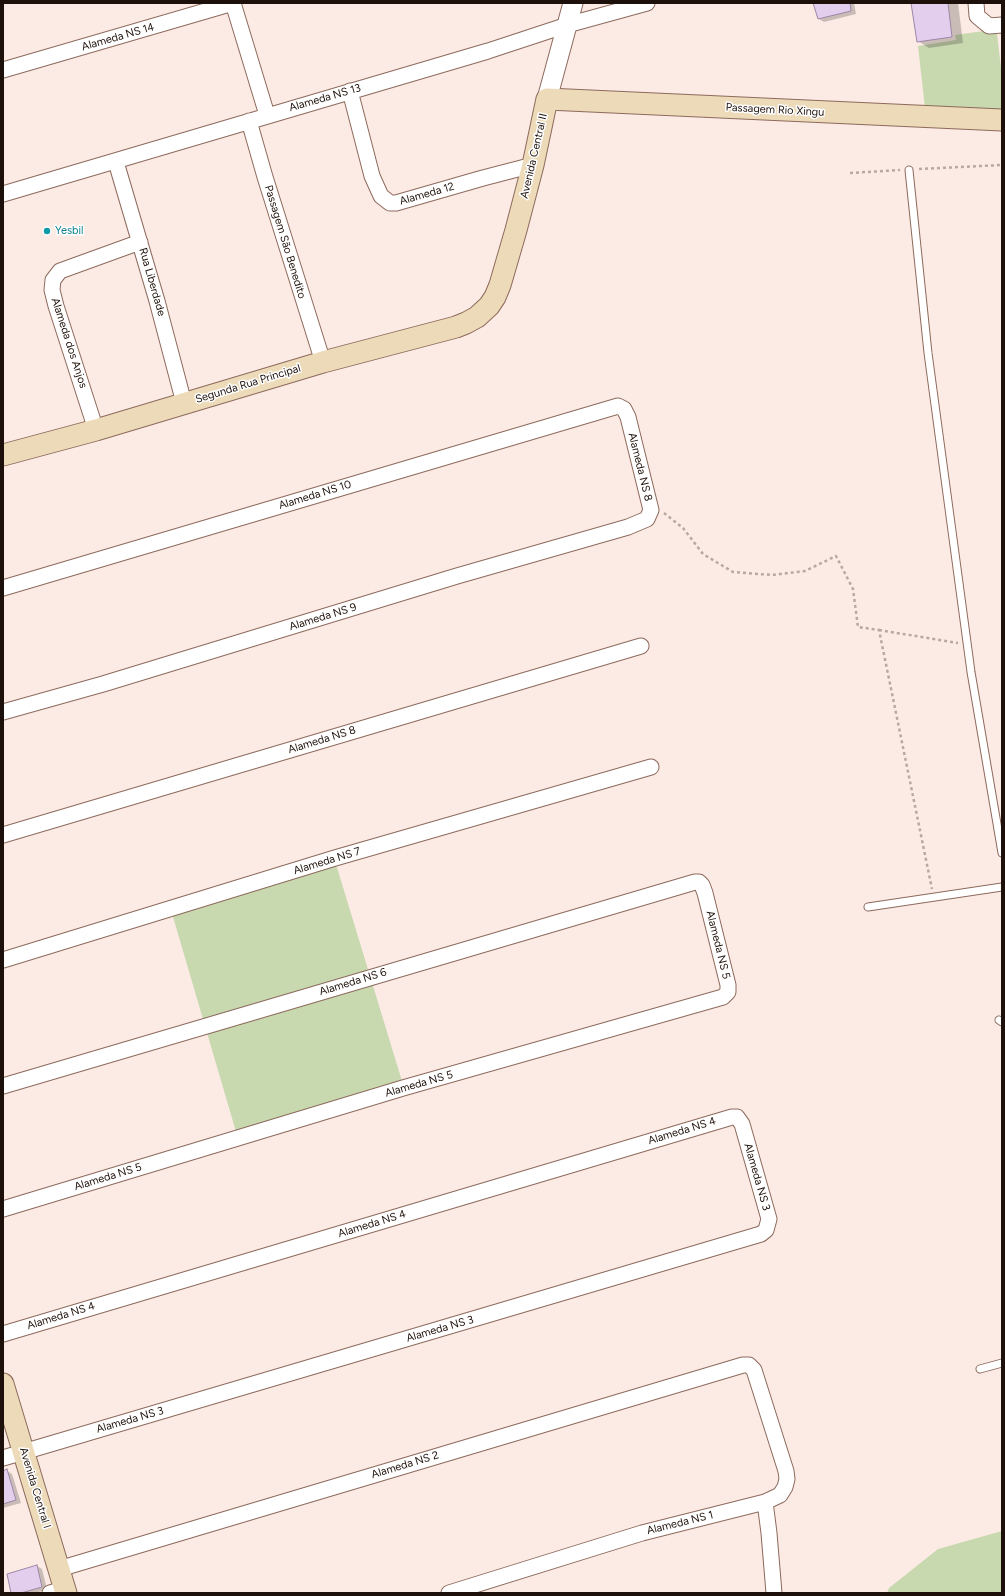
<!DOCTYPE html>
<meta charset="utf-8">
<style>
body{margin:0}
#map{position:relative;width:1005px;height:1596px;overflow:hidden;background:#fcebe5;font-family:Figtree,sans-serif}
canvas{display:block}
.frame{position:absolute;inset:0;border:4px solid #1d100a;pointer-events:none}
</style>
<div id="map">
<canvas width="1005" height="1596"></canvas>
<div class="frame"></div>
</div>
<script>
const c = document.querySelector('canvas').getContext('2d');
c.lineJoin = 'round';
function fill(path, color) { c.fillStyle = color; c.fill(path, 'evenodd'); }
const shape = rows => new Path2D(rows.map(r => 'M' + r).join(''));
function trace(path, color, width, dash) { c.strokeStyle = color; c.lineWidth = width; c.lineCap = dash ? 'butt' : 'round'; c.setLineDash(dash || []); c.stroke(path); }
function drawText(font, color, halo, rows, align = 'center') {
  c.font = font + ' Figtree,sans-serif'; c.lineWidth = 3; c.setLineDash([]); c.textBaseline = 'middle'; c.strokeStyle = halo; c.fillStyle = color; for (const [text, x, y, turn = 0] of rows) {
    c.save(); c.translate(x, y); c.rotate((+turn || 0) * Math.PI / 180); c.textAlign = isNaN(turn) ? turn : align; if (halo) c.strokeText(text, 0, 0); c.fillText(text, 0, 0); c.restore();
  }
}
const green = shape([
 [984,31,997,34,1002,76,1002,112,925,108,918,46,956,40,955,35],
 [335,861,405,1091,239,1142,171,910],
 [1002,1531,1002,1593,887,1593,889,1588,938,1549]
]);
const shadow = shape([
 [815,3,854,3,856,14,824,22,819,19],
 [912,3,958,3,963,43,929,48,918,41],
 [7,1471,12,1474,21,1503,3,1508,3,1472],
 [37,1566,42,1569,47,1589,36,1593,12,1593]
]);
const building = shape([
 [813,3,850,3,851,11,818,19,813,3],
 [911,3,948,3,952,37,917,42,911,3],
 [7,1469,16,1500,3,1504,3,1471,7,1469],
 [37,1565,42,1587,21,1593,11,1593,7,1574,37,1565]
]);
const path = shape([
 [919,169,1002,165],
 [850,173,900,170],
 [664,513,683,528,703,554,733,572,772,575,805,571,836,556,853,589,858,627,879,630,932,889],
 [879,630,958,643]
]);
const service = shape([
 [909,170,928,353,971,672,1002,853],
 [868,907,1002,887],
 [999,1020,1002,1022],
 [980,1369,1002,1363]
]);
const minor = shape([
 [233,3,267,115],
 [976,3,977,16,989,26,1002,25],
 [3,70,233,3],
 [350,91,372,176,381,196,390,203,396,203,483,178,533,165],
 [249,121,265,177,323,362],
 [116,162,157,301,184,403],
 [3,194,488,51,567,25,647,3],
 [96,430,56,306,52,290,53,280,60,271,140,242],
 [3,588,618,406,624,409,628,417,651,510,647,519,628,527,457,576,103,684,3,712],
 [3,835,641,646],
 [3,960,335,858,651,767],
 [3,1086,695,882,699,882,702,885,705,893,728,985,728,992,723,997,403,1088,3,1209],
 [3,1334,732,1117,737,1117,742,1124,769,1219,766,1230,761,1234,3,1458],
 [765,1502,769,1533,774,1593],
 [59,1569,743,1365,749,1365,754,1370,786,1471,787,1479,785,1487,780,1495,765,1502,642,1533,449,1593],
 [50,1593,64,1589]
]);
const tertiary = shape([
 [547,99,573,3]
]);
const secondary = shape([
 [3,455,96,430,323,362,456,327,466,323,477,317,489,306,495,297,500,285,516,230,533,165,547,99,1002,120],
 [3,1384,66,1593]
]);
const markers = [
 [47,231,4,"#0f9aa8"]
];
const streetNames = [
 ["Alameda NS 14",118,37,-16],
 ["Alameda NS 13",325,98,-16],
 ["Passagem Rio Xingu",775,110,3],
 ["Avenida Central II",534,156,-77],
 ["Alameda 12",427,194,-16],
 ["Passagem São Benedito",285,242,73],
 ["Rua Liberdade",152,282,74],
 ["Alameda dos Anjos",69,343,72],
 ["Segunda Rua Principal",248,384,-17],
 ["Alameda NS 8",640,467,76],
 ["Alameda NS 10",315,495,-17],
 ["Alameda NS 9",323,617,-17],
 ["Alameda NS 8",322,740,-17],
 ["Alameda NS 7",327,861,-17],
 ["Alameda NS 5",718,945,76],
 ["Alameda NS 6",353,982,-17],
 ["Alameda NS 5",419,1084,-16],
 ["Alameda NS 4",682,1131,-17],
 ["Alameda NS 5",108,1177,-17],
 ["Alameda NS 3",757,1177,74],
 ["Alameda NS 4",372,1224,-17],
 ["Alameda NS 4",61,1316,-17],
 ["Alameda NS 3",440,1329,-16],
 ["Alameda NS 3",130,1420,-16],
 ["Alameda NS 2",405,1465,-17],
 ["Avenida Central I",35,1488,73],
 ["Alameda NS 1",680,1523,-14]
];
const cultureNames = [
 ["Yesbil",55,231]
];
fill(green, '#c8d8af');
fill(shadow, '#0003');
fill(building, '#e4ceee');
trace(building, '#9b87a5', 1);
trace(service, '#8d6a5c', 9);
trace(minor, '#8d6a5c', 17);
trace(tertiary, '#8d6a5c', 21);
trace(secondary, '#8d6a5c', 23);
trace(path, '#b7a8a2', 2.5, [3, 3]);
trace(service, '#fff', 7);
trace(minor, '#fff', 15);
trace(tertiary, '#fff', 19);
trace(secondary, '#ecdab9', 21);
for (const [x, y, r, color] of markers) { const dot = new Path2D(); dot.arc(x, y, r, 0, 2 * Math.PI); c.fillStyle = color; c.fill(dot); trace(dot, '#fff', 1.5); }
drawText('11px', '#1d100a', '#fff', streetNames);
drawText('11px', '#0d838f', '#fff', cultureNames, 'left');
</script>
